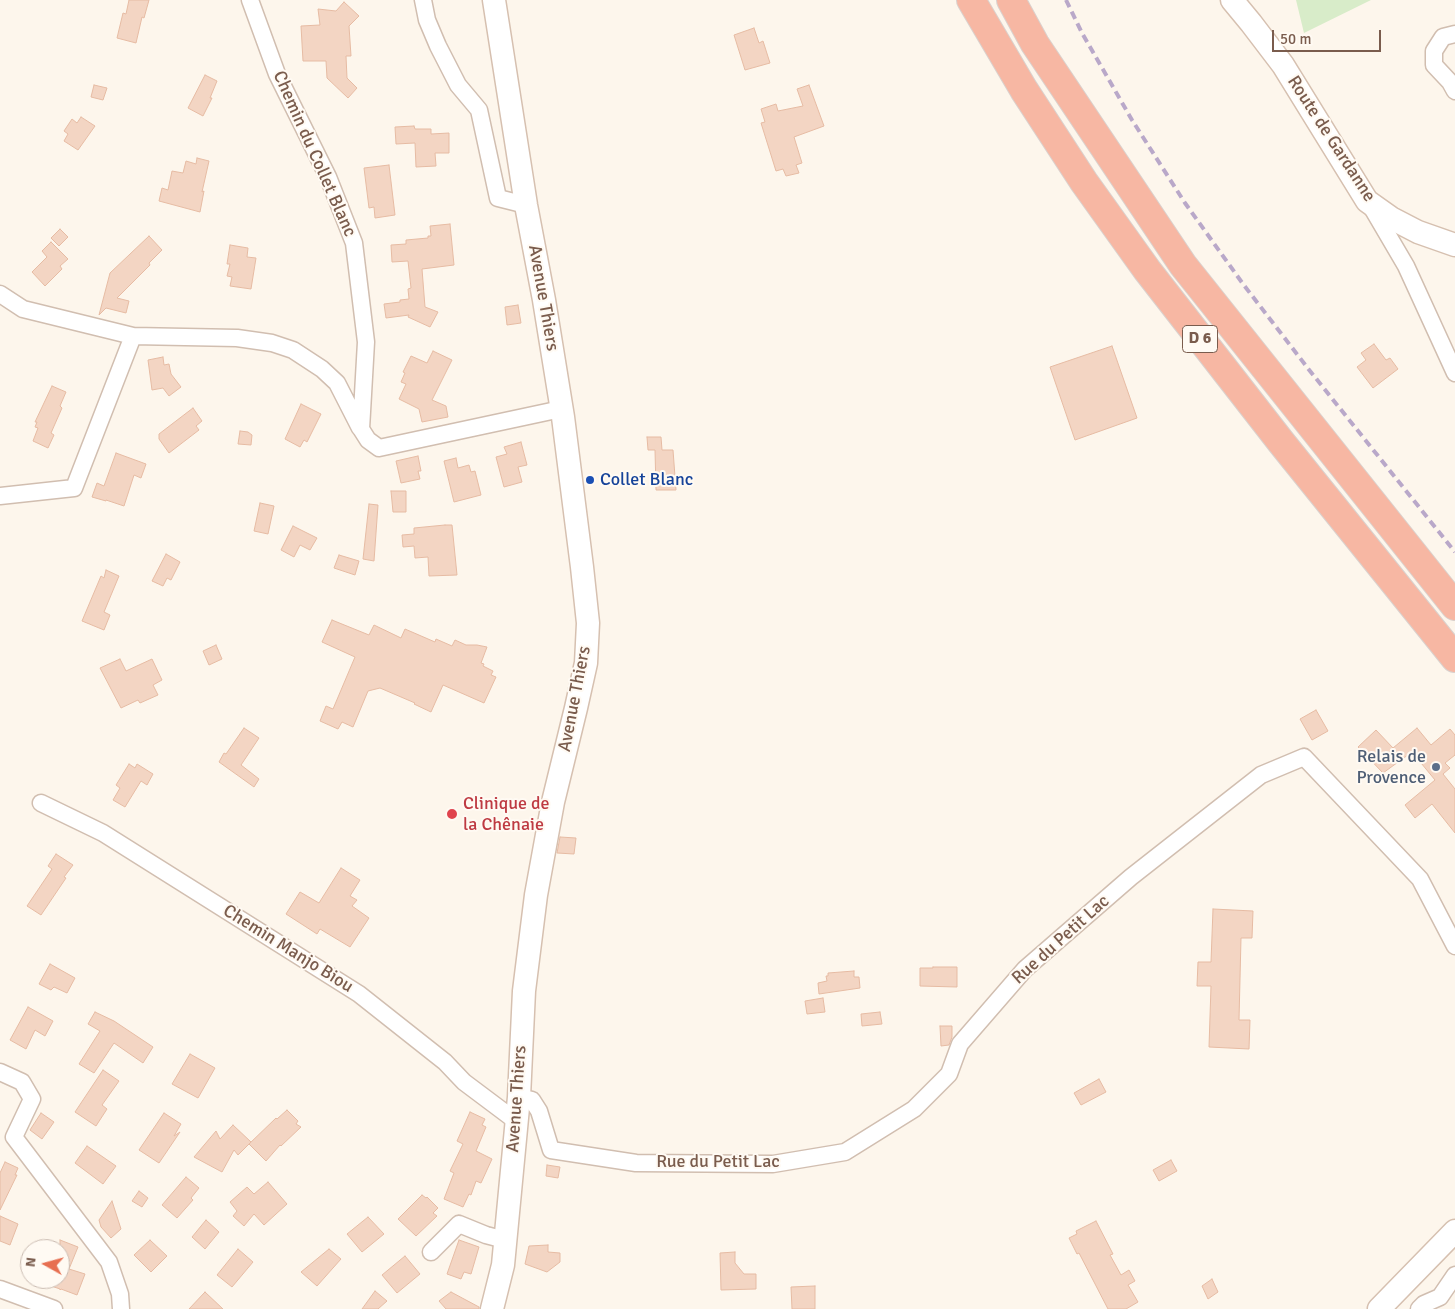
<!DOCTYPE html>
<meta charset="utf-8">
<style>
body{margin:0}
#map{position:relative;width:1455px;height:1309px;overflow:hidden;background:#fdf6ec;font-family:Signika,sans-serif}
canvas{display:block}
.north{position:absolute;left:20px;top:1239px;width:50px;height:50px;box-sizing:border-box;background:#fffaf3;border:1px solid #cabbb1;border-radius:50%;rotate:277deg;font-size:14px;font-weight:700;line-height:20px;text-align:center;color:#7a5c4d}
.north::after{content:'';display:block;margin:auto;width:18px;height:22px;background:#e76f51;clip-path:polygon(50% 0,100% 100%,50% 72%,0 100%)}
.scale{position:absolute;left:1272px;top:30px;width:109px;height:22px;box-sizing:border-box;border:2px solid #7a5c4d;border-top:0;padding-left:6px;font-size:15px;line-height:18px;white-space:nowrap;color:#7a5c4d;-webkit-text-stroke:4px #fffaf3;paint-order:stroke}
</style>
<div id="map">
<canvas width="1455" height="1309"></canvas>
<div class="north">N</div>
<div class="scale">50 m</div>
</div>
<script>
const c = document.querySelector('canvas').getContext('2d');
c.lineJoin = 'round';
function fill(path, color) { c.fillStyle = color; c.fill(path, 'evenodd'); }
const shape = rows => new Path2D(rows.map(r => 'M' + r).join(''));
function trace(path, color, width, dash) { c.strokeStyle = color; c.lineWidth = width; c.lineCap = dash ? 'butt' : 'round'; c.setLineDash(dash || []); c.stroke(path); }
function drawText(font, color, halo, rows, align = 'center') {
  c.font = font + ' Signika,sans-serif'; c.lineWidth = 4; c.setLineDash([]); c.textBaseline = 'middle'; c.strokeStyle = halo; c.fillStyle = color; for (const [text, x, y, turn = 0] of rows) {
    c.save(); c.translate(x, y); c.rotate((+turn || 0) * Math.PI / 180); c.textAlign = isNaN(turn) ? turn : align; if (halo) c.strokeText(text, 0, 0); c.fillText(text, 0, 0); c.restore();
  }
}
const green = shape([
 [1296,0,1371,0,1304,33]
]);
const building = shape([
 [129,0,149,0,144,18,142,17,136,43,117,38,123,13,126,14,129,0],
 [344,2,359,16,349,26,351,56,346,56,347,78,357,88,348,98,327,78,326,61,303,61,301,26,320,25,318,9,336,11,344,2],
 [754,28,759,43,763,41,770,63,745,70,734,35,754,28],
 [205,75,217,81,210,98,212,98,203,116,188,108,205,75],
 [94,85,107,88,103,100,91,97,94,85],
 [809,85,824,126,794,137,802,163,796,165,799,173,786,176,783,169,776,171,761,123,765,122,761,109,776,104,778,111,803,106,797,89,809,85],
 [81,117,95,126,78,150,64,141,68,134,64,131,72,119,77,123,81,117],
 [414,126,415,129,431,129,431,134,449,133,449,153,435,153,436,166,416,167,415,143,396,144,395,127,414,126],
 [197,158,209,161,202,192,204,191,200,212,159,201,162,188,168,190,172,171,183,173,186,161,196,164,197,158],
 [389,165,395,215,375,218,374,207,369,208,364,168,389,165],
 [450,224,454,265,422,269,425,307,438,312,430,327,408,317,409,315,386,318,384,304,400,302,400,300,409,299,408,289,411,288,408,261,392,262,391,245,406,244,406,240,428,238,428,236,431,236,430,226,450,224],
 [60,229,68,237,59,246,51,238,60,229],
 [149,236,162,250,149,263,150,265,117,298,129,301,126,313,106,308,99,315,110,273,149,236],
 [51,242,68,259,60,266,62,269,45,286,32,272,47,257,42,251,51,242],
 [230,245,248,248,247,257,256,258,251,289,230,286,232,277,227,276,230,264,227,264,230,245],
 [518,305,521,323,507,325,505,307,518,305],
 [1374,344,1386,360,1390,358,1398,369,1373,388,1357,367,1366,360,1361,353,1374,344],
 [1112,346,1137,418,1075,440,1050,367,1112,346],
 [433,351,452,360,432,400,446,406,448,417,422,422,419,409,399,399,406,384,401,382,405,373,403,372,411,356,427,363,433,351],
 [163,357,164,365,169,364,171,374,181,387,169,396,163,388,152,390,148,360,163,357],
 [52,386,66,392,60,406,62,408,51,433,54,435,48,448,33,441,38,428,35,427,37,422,35,422,52,386],
 [301,404,321,414,307,442,304,440,300,447,285,439,301,404],
 [193,408,202,421,196,426,199,430,169,453,159,439,159,434,193,408],
 [240,431,248,432,252,435,251,445,238,444,240,431],
 [647,437,661,437,662,450,673,450,676,490,656,490,655,450,648,450,647,437],
 [521,442,527,465,518,467,522,482,504,487,496,457,507,454,504,447,521,442],
 [116,453,146,464,141,478,134,475,124,506,106,500,106,501,92,497,97,483,104,486,116,453],
 [418,456,421,471,418,471,420,479,401,483,396,461,418,456],
 [456,458,458,468,469,465,471,472,475,471,481,495,454,502,444,461,456,458],
 [391,491,406,491,406,512,393,512,391,491],
 [260,503,274,506,268,534,254,531,260,503],
 [369,504,378,505,374,561,363,559,369,504],
 [445,525,452,525,457,575,429,576,428,557,415,558,414,546,403,547,402,535,414,534,414,528,445,525],
 [293,526,317,538,310,550,300,545,294,557,281,550,293,526],
 [166,554,180,562,171,580,167,578,163,586,152,581,166,554],
 [339,555,359,561,355,575,334,568,339,555],
 [106,570,119,576,104,612,110,615,104,630,82,621,101,576,104,578,106,570],
 [332,620,369,635,374,625,401,638,405,629,435,642,436,639,452,646,455,640,466,645,477,645,487,647,481,663,484,664,483,666,493,671,491,675,496,677,484,703,443,685,431,712,414,704,415,703,380,688,368,691,353,727,342,722,338,729,320,721,326,706,333,709,355,657,322,642,332,620],
 [216,645,222,659,209,665,203,651,216,645],
 [120,659,126,671,152,659,162,680,153,685,158,695,140,703,138,700,121,708,100,668,120,659],
 [1316,710,1328,731,1312,740,1300,719,1316,710],
 [244,728,259,738,241,765,259,779,254,787,219,762,224,753,226,754,244,728],
 [1417,728,1431,745,1450,729,1455,735,1455,755,1445,763,1450,768,1443,774,1455,789,1455,833,1432,804,1415,818,1405,805,1435,780,1412,752,1383,773,1358,747,1376,730,1393,748,1417,728],
 [129,764,135,768,137,764,153,774,147,785,141,781,125,807,113,800,120,788,116,785,129,764],
 [560,837,576,838,574,854,557,853,560,837],
 [56,854,73,865,64,877,66,878,41,915,27,906,52,869,48,866,56,854],
 [341,868,360,880,350,896,357,900,352,906,369,918,350,947,320,929,317,934,286,914,300,892,319,903,341,868],
 [1213,909,1253,911,1252,938,1241,938,1239,1020,1250,1020,1249,1049,1209,1047,1211,986,1197,986,1198,962,1211,962,1213,909],
 [50,964,75,978,67,993,54,987,51,990,39,984,50,964],
 [933,967,957,967,957,987,920,986,920,968,933,968,933,967],
 [854,971,854,977,859,977,860,988,819,994,818,983,827,981,826,976,828,976,828,973,854,971],
 [823,998,825,1012,807,1014,805,1001,823,998],
 [28,1007,53,1021,45,1036,35,1030,26,1049,10,1040,28,1007],
 [95,1012,114,1021,153,1047,143,1063,114,1043,94,1073,79,1064,100,1031,88,1024,95,1012],
 [880,1012,882,1024,862,1026,861,1014,880,1012],
 [940,1026,952,1026,952,1037,949,1045,941,1046,940,1026],
 [190,1054,215,1068,198,1098,172,1084,190,1054],
 [103,1070,119,1081,102,1105,107,1109,96,1126,75,1112,103,1070],
 [1099,1079,1106,1092,1081,1105,1074,1093,1099,1079],
 [287,1110,298,1121,296,1124,301,1127,281,1146,280,1145,266,1161,249,1144,276,1118,277,1119,287,1110],
 [470,1112,485,1119,482,1125,486,1127,476,1151,492,1159,481,1183,476,1181,471,1195,469,1194,463,1207,444,1199,454,1173,450,1171,463,1144,457,1141,470,1112],
 [41,1113,54,1122,42,1139,30,1130,41,1113],
 [164,1113,181,1124,174,1136,180,1132,159,1163,139,1150,164,1113],
 [233,1125,251,1142,238,1155,234,1150,222,1172,194,1157,216,1131,220,1139,233,1125],
 [87,1146,116,1166,103,1184,75,1163,87,1146],
 [1171,1160,1177,1171,1159,1181,1153,1170,1171,1160],
 [5,1162,18,1168,15,1175,17,1175,0,1210,0,1173,5,1162],
 [547,1165,560,1167,558,1178,546,1176,547,1165],
 [186,1177,199,1188,191,1198,193,1200,177,1218,162,1205,186,1177],
 [268,1182,287,1204,264,1225,254,1214,244,1226,233,1216,237,1211,230,1202,247,1187,254,1194,268,1182],
 [139,1191,148,1198,142,1207,132,1201,139,1191],
 [422,1195,426,1198,427,1197,438,1208,433,1213,437,1216,416,1236,398,1219,422,1195],
 [112,1201,121,1229,111,1238,101,1227,99,1220,112,1201],
 [0,1216,18,1224,10,1245,0,1241,0,1216],
 [368,1217,384,1234,362,1252,347,1234,368,1217],
 [206,1220,219,1232,205,1249,192,1237,206,1220],
 [1096,1221,1113,1254,1110,1255,1121,1275,1129,1270,1135,1281,1128,1285,1138,1302,1126,1309,1108,1309,1079,1253,1077,1254,1069,1238,1077,1234,1076,1231,1096,1221],
 [60,1240,78,1247,69,1269,85,1274,77,1295,61,1289,60,1290,60,1289,37,1281,37,1279,60,1279,60,1240],
 [150,1240,167,1256,151,1272,134,1255,150,1240],
 [459,1240,479,1247,471,1274,464,1272,461,1279,447,1274,459,1240],
 [548,1245,548,1252,560,1253,560,1262,547,1272,525,1264,529,1246,548,1245],
 [238,1249,253,1262,232,1287,217,1275,238,1249],
 [329,1249,341,1259,317,1286,301,1272,329,1249],
 [735,1252,735,1263,744,1274,756,1274,756,1289,721,1290,720,1253,735,1252],
 [405,1256,420,1274,397,1293,382,1275,405,1256],
 [1212,1279,1218,1292,1208,1299,1202,1286,1212,1279],
 [815,1286,815,1309,792,1309,791,1287,815,1286],
 [375,1291,387,1301,378,1309,362,1309,375,1291],
 [205,1292,223,1309,189,1309,205,1292],
 [451,1292,479,1307,479,1309,446,1309,439,1301,451,1292]
]);
const street = shape([
 [250,0,277,74,328,177,354,243,366,342,361,429,368,440,379,448,561,409],
 [423,0,427,20,438,46,458,85,479,110,498,198,526,205],
 [1455,34,1443,37,1434,51,1434,65,1450,82,1455,91],
 [1372,208,1406,266,1455,373],
 [0,294,23,309,133,336,237,338,272,343,293,350,322,369,337,383,360,428],
 [0,496,74,488,133,336],
 [41,803,103,833,359,994,445,1062,464,1082,516,1121],
 [0,1072,22,1082,32,1099,14,1137,109,1262,120,1294,121,1309],
 [519,1097,532,1100,539,1111,551,1150,636,1163,773,1164,845,1152,914,1109,949,1074,960,1044,1025,969,1131,877,1261,775,1304,757,1420,879,1455,946],
 [431,1252,459,1224,486,1235,505,1240],
 [0,1289,54,1309],
 [1419,1309,1424,1304,1440,1297,1455,1275]
]);
const secondary = shape([
 [1232,0,1251,23,1283,65,1367,201,1391,218,1418,232,1455,245],
 [492,1309,503,1265,519,1097,524,991,536,895,553,802,576,708,586,663,588,623,582,567,563,417,544,300,526,205,494,0],
 [1379,1309,1455,1231]
]);
const highway = shape([
 [971,0,1024,90,1084,182,1147,270,1281,442,1455,658],
 [1011,0,1035,44,1183,265,1455,606]
]);
const rail = shape([
 [1066,0,1082,33,1132,120,1185,203,1243,284,1310,371,1455,552]
]);
const markers = [
 [590,480,5,"#1a4fb4"],
 [1436,767,5,"#5c6f8a"],
 [452,814,6,"#e0444e"]
];
const shields = [
 [1200,339,35]
];
const shieldNames = [
 ["D 6",1200,339]
];
const streetNames = [
 ["Route de Gardanne",1331,139,57],
 ["Chemin du Collet Blanc",314,154,66],
 ["Avenue Thiers",543,298,80],
 ["Avenue Thiers",575,699,-79],
 ["Rue du Petit Lac",1061,940,-42],
 ["Chemin Manjo Biou",288,949,32],
 ["Avenue Thiers",517,1099,-86],
 ["Rue du Petit Lac",718,1162]
];
const transitNames = [
 ["Collet Blanc",600,480]
];
const serviceNames = [
 ["Relais de",1426,757],
 ["Provence",1426,778]
];
const healthNames = [
 ["Clinique de",463,804],
 ["la Chênaie",463,825]
];
fill(green, '#d8ecc9');
fill(building, '#f3d5c3');
trace(building, '#e6bba3', 1);
trace(street, '#d1beb0', 19);
trace(secondary, '#d6c0b0', 25);
trace(highway, '#dad1cd', 30);
trace(street, '#fff', 16);
trace(secondary, '#fff', 22);
trace(highway, '#f7b7a3', 28);
trace(rail, '#b9a8c9', 4, [8, 5]);
for (const [x, y, r, color] of markers) { const dot = new Path2D(); dot.arc(x, y, r, 0, 2 * Math.PI); c.fillStyle = color; c.fill(dot); trace(dot, '#fffaf3', 2); }
for (const [x, y, w] of shields) { const box = new Path2D(); box.roundRect(x - w / 2, y - 13.5, w, 27, 4); c.fillStyle = '#fffaf3'; c.fill(box); trace(box, '#7a5c4d', 1); }
drawText('bold 16px', '#7a5c4d', null, shieldNames);
drawText('18px', '#7a5c4d', '#fffaf3', streetNames);
drawText('18px', '#164399', '#fffaf3', transitNames, 'left');
drawText('18px', '#4e5e75', '#fffaf3', serviceNames, 'right');
drawText('18px', '#be3a42', '#fffaf3', healthNames, 'left');
</script>
